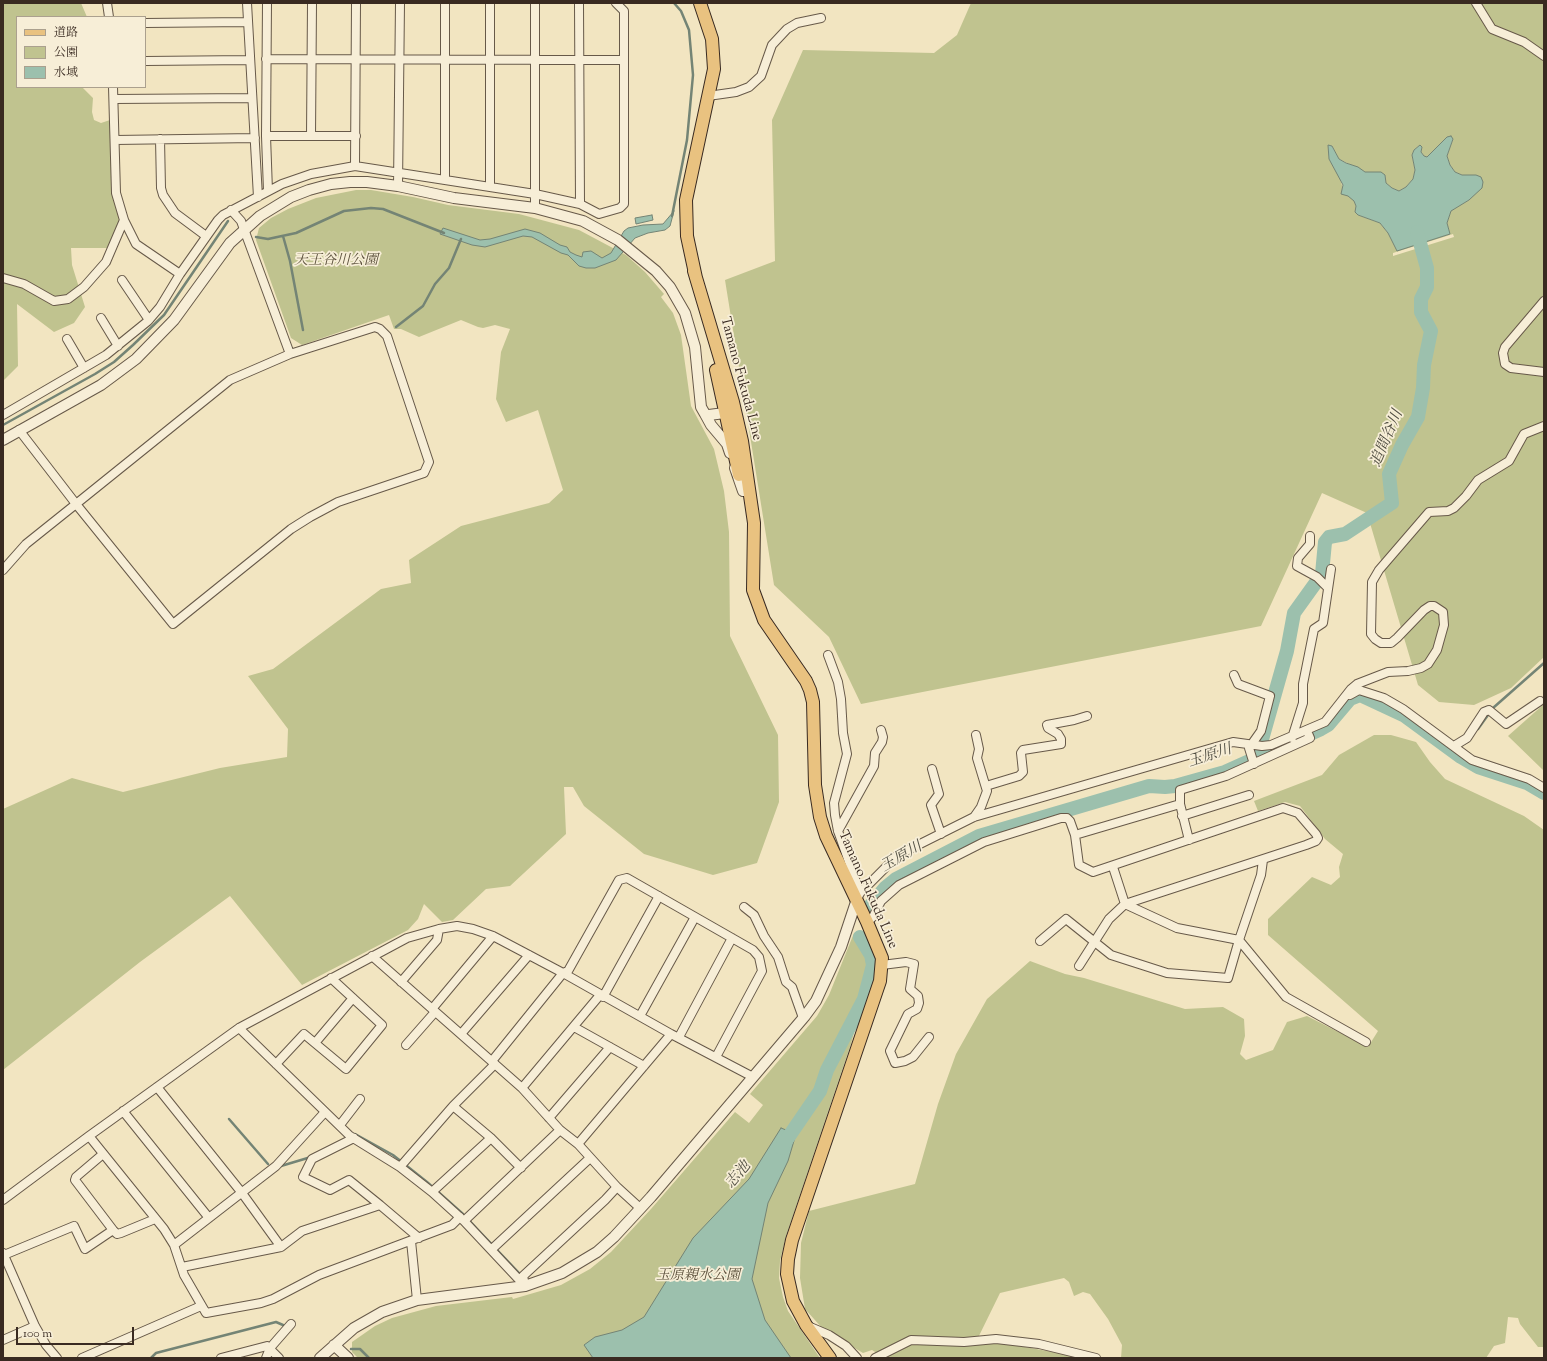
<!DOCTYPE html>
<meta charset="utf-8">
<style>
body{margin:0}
#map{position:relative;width:1547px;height:1361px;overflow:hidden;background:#f2e5c1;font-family:"Sorts Mill Goudy","Noto Serif JP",serif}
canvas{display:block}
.frame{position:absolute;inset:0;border:4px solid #392a21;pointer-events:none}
.legend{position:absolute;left:16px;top:16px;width:130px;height:72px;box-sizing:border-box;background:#f7eed7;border:1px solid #aba08e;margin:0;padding:5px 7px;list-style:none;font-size:12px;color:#392a21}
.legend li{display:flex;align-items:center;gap:8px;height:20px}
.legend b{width:20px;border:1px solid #aba08e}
.scale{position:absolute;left:16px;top:1327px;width:118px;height:18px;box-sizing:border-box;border:2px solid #392a21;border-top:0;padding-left:5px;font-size:12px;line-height:14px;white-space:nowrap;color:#392a21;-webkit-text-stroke:3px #f7eed7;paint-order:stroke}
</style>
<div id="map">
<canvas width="1547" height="1361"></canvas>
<div class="frame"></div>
<ul class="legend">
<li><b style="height:5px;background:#e9c280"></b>道路</li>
<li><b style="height:11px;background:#c0c38f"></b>公園</li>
<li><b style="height:11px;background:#9cc0ad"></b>水域</li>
</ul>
<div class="scale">100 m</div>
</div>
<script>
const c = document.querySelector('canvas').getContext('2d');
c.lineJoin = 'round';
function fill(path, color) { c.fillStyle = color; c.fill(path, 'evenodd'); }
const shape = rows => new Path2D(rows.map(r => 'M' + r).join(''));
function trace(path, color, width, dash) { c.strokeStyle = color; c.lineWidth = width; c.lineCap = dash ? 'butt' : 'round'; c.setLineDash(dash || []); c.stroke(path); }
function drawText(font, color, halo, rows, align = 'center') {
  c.font = font + ' "Sorts Mill Goudy","Noto Serif JP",serif'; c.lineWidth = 3.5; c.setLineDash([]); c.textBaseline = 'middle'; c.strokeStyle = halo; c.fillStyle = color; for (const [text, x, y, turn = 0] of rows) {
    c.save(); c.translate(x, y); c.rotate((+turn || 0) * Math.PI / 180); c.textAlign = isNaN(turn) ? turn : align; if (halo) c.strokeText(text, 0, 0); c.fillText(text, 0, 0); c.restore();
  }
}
const green = shape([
 [3,3,81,3,87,17,17,17,17,87,82,87,93,98,92,112,94,120,101,123,110,120,119,220,108,248,71,248,72,265,85,307,74,323,54,332,17,304,18,366,3,381],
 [971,3,1544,3,1544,657,1511,688,1474,705,1439,702,1418,685,1367,513,1322,493,1261,626,861,704,829,637,774,585,725,280,775,261,772,120,803,50,934,53,957,35],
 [1453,139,1447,156,1450,165,1455,172,1462,175,1476,175,1469,200,1451,210,1447,223,1450,234,1397,250,1388,233,1380,223,1358,215,1355,212,1356,206,1354,201,1343,189,1339,175,1329,159,1328,145,1332,146,1339,159,1365,172,1385,175,1386,183,1392,188,1399,191,1406,187,1413,179,1415,170,1412,155,1414,150,1420,145,1422,147,1421,152,1424,156,1427,157],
 [1453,234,1454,237,1393,256,1393,253],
 [356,190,371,190,413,197,448,205,519,214,579,230,626,255,645,272,664,294,661,297,673,313,681,335,691,406,714,449,724,491,729,532,730,636,778,735,779,802,757,863,713,875,644,854,584,806,573,787,564,787,566,834,510,886,486,889,453,920,442,922,424,904,418,919,408,930,302,985,230,896,140,962,3,1070,3,809,72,778,123,792,220,768,287,757,288,729,248,676,273,669,381,589,411,583,409,560,461,526,549,503,563,490,538,410,506,422,496,399,501,352,510,329,495,325,483,328,478,327,461,320,419,337,401,329,394,329,389,315,302,345,291,338,256,240,259,228,271,218,288,209,316,198],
 [1544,704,1544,771,1508,736],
 [1374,735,1391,735,1416,742,1430,762,1445,779,1524,816,1544,830,1544,1347,1538,1347,1520,1324,1518,1318,1508,1317,1505,1343,1494,1346,1486,1358,1121,1358,1122,1345,1108,1319,1090,1294,1083,1292,1074,1296,1069,1282,1064,1278,1000,1293,975,1344,997,1342,1064,1354,1077,1358,882,1358,883,1357,872,1350,863,1353,823,1329,805,1309,800,1278,801,1243,809,1211,915,1184,938,1104,956,1054,987,999,1030,961,1065,974,1084,978,1185,1009,1223,1007,1244,1019,1245,1036,1240,1054,1246,1060,1273,1050,1287,1022,1307,1016,1368,1047,1378,1031,1268,935,1268,919,1312,877,1331,885,1340,877,1339,867,1343,854,1325,839,1300,806,1285,802,1258,811,1254,801,1322,775,1339,755],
 [854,933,861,933,867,936,877,959,876,975,871,992,860,1010,851,1044,786,1236,780,1261,779,1278,783,1297,788,1311,820,1358,358,1358,352,1352,352,1342,375,1326,392,1318,436,1306,512,1297,513,1299,561,1285,590,1269,611,1252,651,1209,735,1112,749,1123,763,1105,750,1094,817,1016,829,995]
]);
const water = shape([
 [1451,136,1453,139,1447,156,1450,165,1455,172,1462,175,1476,175,1481,177,1483,182,1482,188,1469,200,1451,211,1447,223,1450,234,1397,251,1388,233,1380,223,1358,215,1355,212,1356,206,1354,201,1348,196,1341,194,1343,185,1329,159,1328,145,1332,146,1339,159,1346,163,1358,167,1365,172,1381,172,1385,175,1386,183,1392,188,1399,191,1406,187,1413,179,1415,170,1412,155,1414,150,1420,145,1422,147,1421,152,1424,156,1427,157,1447,137,1451,136],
 [674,211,670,226,665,230,648,233,635,238,616,260,595,268,586,268,579,266,568,255,561,253,532,237,523,236,485,247,472,245,440,234,443,228,480,240,490,239,525,229,540,233,560,245,567,247,570,252,576,255,582,257,583,252,591,251,602,258,611,253,624,231,628,228,643,225,663,224,674,211],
 [652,215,653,220,636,224,635,218,652,215],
 [781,1128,796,1134,788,1161,768,1203,752,1279,765,1320,791,1358,593,1358,584,1345,595,1337,622,1330,644,1317,693,1238,749,1179,781,1128]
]);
const stream = shape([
 [672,216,687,140,693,75,689,30,681,11,674,3],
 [283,236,290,261,303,330],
 [256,237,268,239,296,233,344,211,371,208,383,209,444,233],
 [396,327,423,306,435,284,449,268,461,239],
 [3,425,95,374,114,362,133,345,164,315,228,221],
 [1478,729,1493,708,1544,663],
 [1460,746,1469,741],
 [229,1119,268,1164],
 [355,1134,393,1155,427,1182,463,1214,519,1273],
 [281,1166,311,1157],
 [351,1349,360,1349,369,1358],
 [151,1358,156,1353,276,1322,283,1325]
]);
const river = shape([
 [1257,757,1287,651,1294,613,1322,574,1325,542,1329,537,1345,534,1392,503,1389,474,1402,445,1418,417,1423,388,1424,365,1431,331,1421,312,1421,299,1427,287,1427,268,1417,232],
 [870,906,885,888,896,879,979,836,1149,786,1165,787,1175,786,1225,772,1321,729,1328,725,1350,699,1360,695,1405,716,1461,757,1478,767,1527,783,1544,793],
 [781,1148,820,1091,827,1070,864,999,873,965,871,955,860,937]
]);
const minor = shape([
 [107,3,109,17],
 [247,3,258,197],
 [267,3,266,136,268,191],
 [490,3,490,186],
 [579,3,580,204],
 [1476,3,1492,29,1524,42,1544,56],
 [145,23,248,22],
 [266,59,624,60],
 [145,61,249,60],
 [113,87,116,193,124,220,136,244,180,274],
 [708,96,736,92,749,87,761,76,772,45,787,29,797,23,821,18],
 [114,99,252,98],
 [266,136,356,136],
 [311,136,312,3],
 [160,139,161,188,163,195,175,213,206,236],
 [115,140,255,138],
 [355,166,356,3],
 [445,180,445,3],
 [398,186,400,3],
 [535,208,535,3],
 [231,210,241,221,290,354,230,380,76,504,173,624,291,529,310,517,338,502,424,473,429,462,387,336,380,329,375,327,290,354],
 [3,278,24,284,54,301,68,299,84,287,106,262,124,220],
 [122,280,149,320],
 [1544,301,1505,347,1503,353,1505,364,1511,368,1544,372],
 [101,318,118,346],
 [67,339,84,368],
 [3,415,106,355,148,321,160,307,180,274,218,220,223,215,282,184,311,174,355,166,535,194,580,204,599,214,620,208,624,204,624,11,616,3],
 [1310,536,1310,544,1298,558,1297,566,1317,577,1328,588],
 [3,570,26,544,76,504,19,430],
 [828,655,838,682,841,699,843,733,847,754,834,803,835,815,838,831,860,893],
 [1234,675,1238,684,1270,696,1261,731,1249,748,1254,764],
 [1350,695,1359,690,1384,698,1403,709,1472,760,1529,779,1544,788],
 [1292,738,1303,703,1303,684,1314,629,1323,623,1331,569],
 [1454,746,1467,738,1484,712,1489,710,1506,724,1540,701],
 [932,769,939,794,931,805,941,834],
 [986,786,1019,776,1023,772,1021,753,1023,750,1061,744,1061,739,1058,734,1048,728,1047,725,1074,720,1087,716],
 [1182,816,1249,795],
 [974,817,981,807,987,791,977,758,979,749,976,735],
 [838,831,874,766,875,753,882,742,883,737,881,730],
 [1075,835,1180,804],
 [1189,840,1180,804,1180,790,1226,776,1310,738,1307,731],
 [1113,867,1125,904,1177,928,1239,940,1286,997,1366,1042],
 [856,902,860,893,898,855,974,817,1233,742,1262,746,1271,745,1325,722,1351,689,1357,684,1388,672,1408,671,1421,668,1428,664,1437,650,1444,625,1443,612,1434,606,1430,606,1424,610,1397,638,1391,643,1381,643,1375,639,1371,634,1372,582,1379,570,1429,512,1448,511,1454,508,1466,496,1478,480,1509,461,1524,434,1544,426],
 [744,907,754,915,764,936,778,957,786,982,792,987,803,1018],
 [867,922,873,917,881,901,899,885,984,842,1061,818,1067,818,1070,821,1075,835,1079,865,1093,872,1283,808,1298,813,1316,834,1318,838,1316,841,1306,845,1125,904,1109,919,1079,966],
 [1040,941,1066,919,1111,955,1167,973,1228,978,1239,940,1261,875,1263,860],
 [372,956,522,1088,560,1130,578,1144,617,1187,640,1208],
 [882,965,906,962,914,964,910,989,918,996,919,1003,917,1009,908,1014,890,1051,895,1063,905,1061,913,1057,929,1037],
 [401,982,437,940,439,929],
 [603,997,659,896],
 [432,1009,493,936],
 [640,1016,695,917],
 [574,1027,644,1066],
 [239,1028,350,1136,400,1167,432,1192,464,1221,525,1286],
 [461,1034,529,955],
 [679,1037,732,938],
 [315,1043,353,998],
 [406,1045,435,1012],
 [492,1061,563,973,568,971,619,880,627,878,753,950,759,957,762,971,716,1057],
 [276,1064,304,1034,346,1069,382,1025,331,978],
 [157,1087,242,1193,281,1247],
 [522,1088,600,995],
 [453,1106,491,1138,521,1168],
 [123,1111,209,1218],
 [549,1118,610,1047],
 [340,1125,360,1099],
 [89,1136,164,1229,174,1245,184,1275,206,1313,261,1303,273,1299,319,1275,452,1225,460,1217],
 [354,1138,312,1159,303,1177,330,1190,349,1180,380,1205],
 [578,1144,671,1034],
 [103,1154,76,1177,75,1180,113,1230,117,1234,121,1233,155,1219],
 [400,1167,453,1106,495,1064],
 [432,1192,491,1138],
 [3,1200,89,1136,239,1028,407,938,439,929,457,926,473,929,493,936,563,973,671,1034,753,1077],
 [464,1221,560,1130],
 [411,1241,417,1300],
 [174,1245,276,1166,325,1112],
 [492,1249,590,1158],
 [3,1253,35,1326,46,1345,57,1358],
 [4,1255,74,1226,85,1249,113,1230],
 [182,1267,281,1247,302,1231,380,1205,419,1238],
 [525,1285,523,1276,605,1200,617,1187],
 [808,1326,829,1335,846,1346,857,1358],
 [3,1340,35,1326],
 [82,1358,201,1306],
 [221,1358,267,1346,279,1358],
 [266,1358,270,1348,291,1324],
 [875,1358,911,1340,964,1342,996,1339,1039,1344,1096,1358]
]);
const tertiary = shape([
 [705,414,711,425,727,444,730,453],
 [3,440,101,385,136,359,174,320,230,243,260,216,291,197,309,190,331,184,350,182,367,182,398,186,454,198,535,208,583,221,618,240,656,271,670,287,685,313,695,347,701,407,705,414,709,415,732,412],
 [735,468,743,491],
 [334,1345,348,1358],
 [320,1358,354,1328,382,1312,417,1300,525,1286,562,1273,597,1252,614,1237,651,1197,805,1016,816,1001,841,947,856,902]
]);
const primary = shape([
 [694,271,733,402,742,441,754,523,753,590,764,620,806,681,810,690,813,702,815,785,820,817,826,836,867,922,882,958,880,981,792,1240,788,1259,787,1274,793,1301,806,1325,830,1358],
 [696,278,687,236,686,200,714,69,712,39,700,3],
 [716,370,739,475]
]);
const parkNames = [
 ["天王谷川公園",336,262],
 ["玉原親水公園",698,1277]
];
const streetNames = [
 ["Tamano Fukuda Line",740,379,75],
 ["Tamano Fukuda Line",867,890,66]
];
const waterNames = [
 ["追間谷川",1388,439,-67],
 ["玉原川",1210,757,-18],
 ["玉原川",902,858,-30],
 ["志池",739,1176,-50]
];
fill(green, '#c0c38f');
fill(water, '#9cc0ad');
trace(water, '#748475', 1);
trace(stream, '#748475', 2.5);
trace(river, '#9cc0ad', 14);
trace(minor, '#675949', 10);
trace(tertiary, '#675949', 12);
trace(primary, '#392a21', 14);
trace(minor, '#f7eed7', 8);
trace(tertiary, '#f7eed7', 10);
trace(primary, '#e9c280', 12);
drawText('italic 14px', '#5b503c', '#f7eed7', parkNames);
drawText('14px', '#392a21', '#f7eed7', streetNames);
drawText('italic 15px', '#525044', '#f7eed7', waterNames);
</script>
